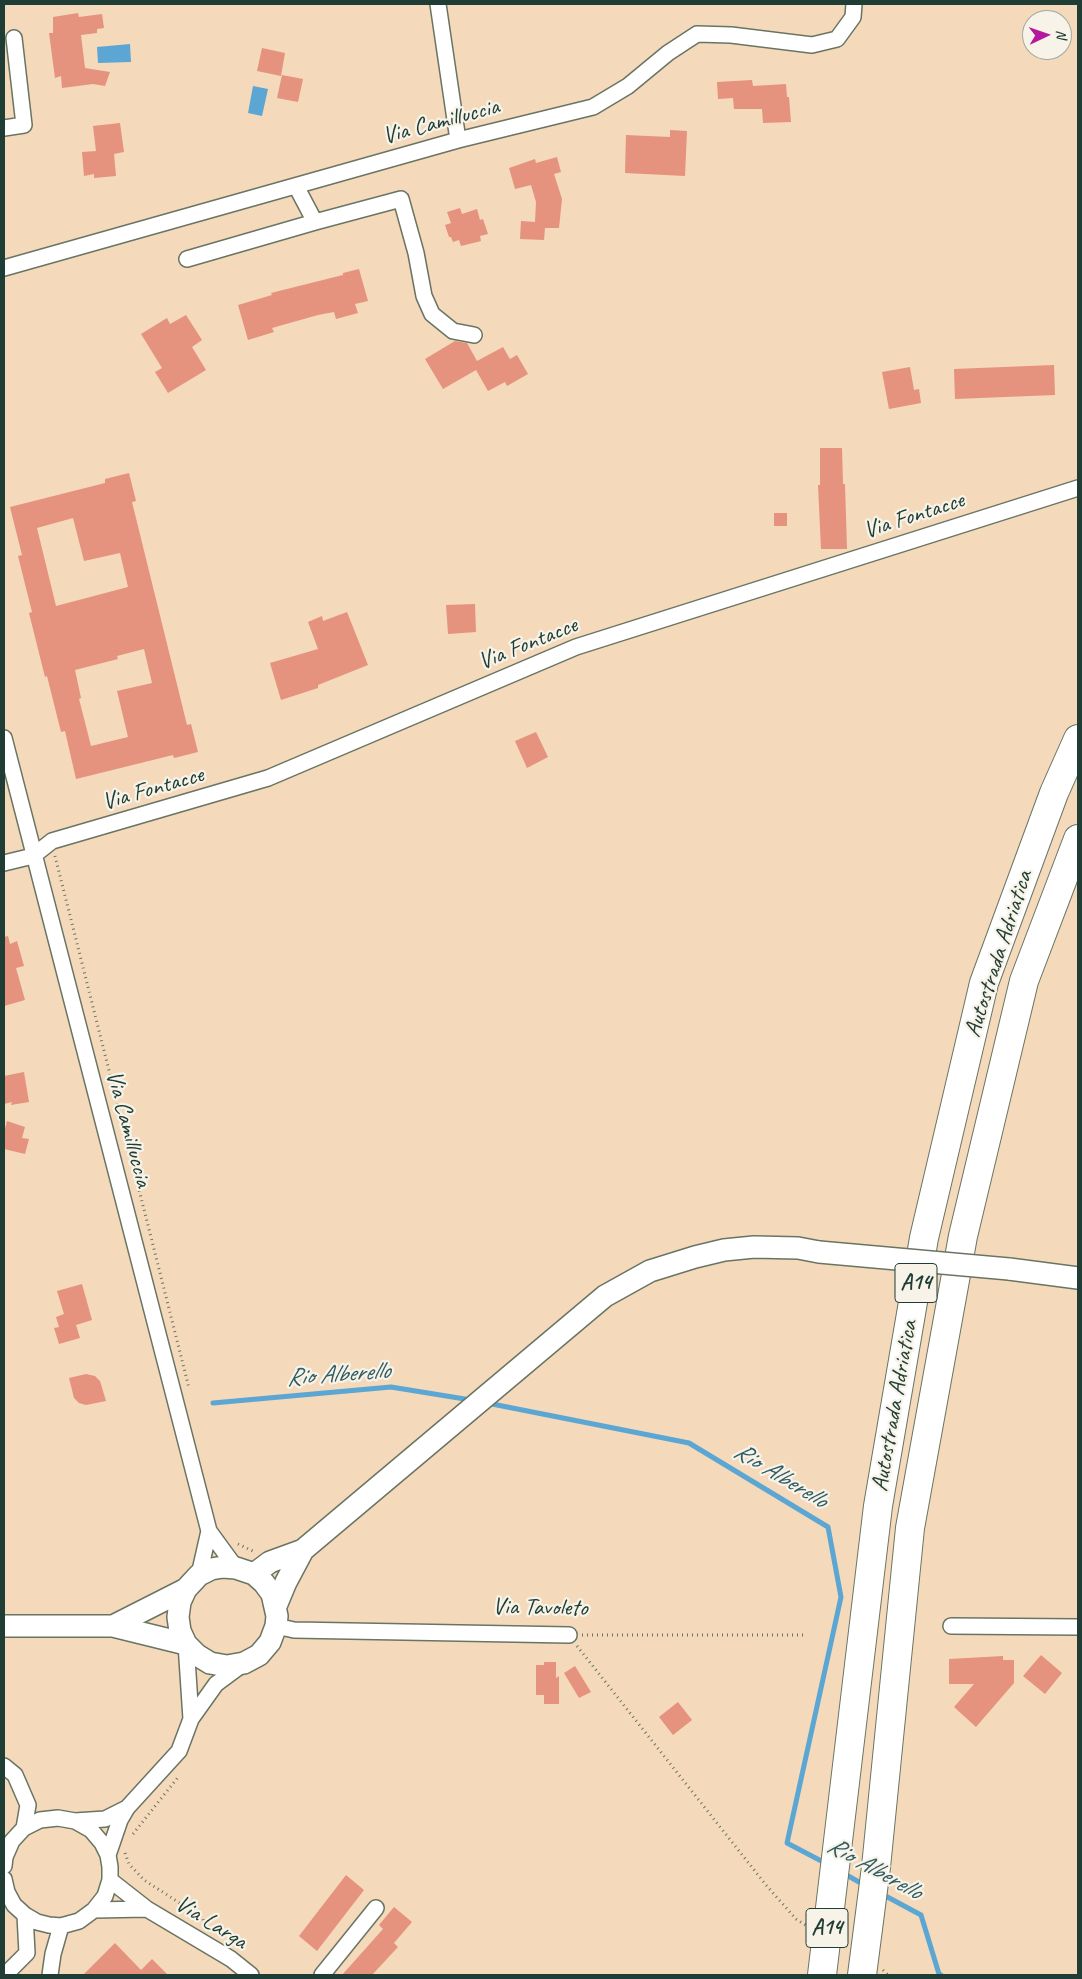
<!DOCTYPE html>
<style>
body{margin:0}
#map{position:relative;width:1082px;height:1979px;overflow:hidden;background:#f4d9bb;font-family:Caveat,sans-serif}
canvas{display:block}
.frame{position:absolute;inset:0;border:5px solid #1f3d34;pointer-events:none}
.north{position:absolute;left:1022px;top:10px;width:50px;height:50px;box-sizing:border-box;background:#f7f3e8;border:1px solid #a1aaa0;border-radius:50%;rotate:87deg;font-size:14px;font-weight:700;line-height:20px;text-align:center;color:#1f3d34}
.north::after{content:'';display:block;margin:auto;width:18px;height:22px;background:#b5179e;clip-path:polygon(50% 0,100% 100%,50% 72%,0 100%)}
</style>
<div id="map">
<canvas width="1082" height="1979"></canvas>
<div class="frame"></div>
<div class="north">N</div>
</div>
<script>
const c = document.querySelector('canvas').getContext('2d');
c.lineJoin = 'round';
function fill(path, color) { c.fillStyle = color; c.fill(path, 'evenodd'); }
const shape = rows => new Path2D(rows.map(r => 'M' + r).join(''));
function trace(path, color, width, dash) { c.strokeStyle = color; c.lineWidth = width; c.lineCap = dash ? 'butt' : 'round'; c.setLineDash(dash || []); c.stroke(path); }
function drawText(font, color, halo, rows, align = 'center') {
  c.font = font + ' Caveat,sans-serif'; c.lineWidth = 4.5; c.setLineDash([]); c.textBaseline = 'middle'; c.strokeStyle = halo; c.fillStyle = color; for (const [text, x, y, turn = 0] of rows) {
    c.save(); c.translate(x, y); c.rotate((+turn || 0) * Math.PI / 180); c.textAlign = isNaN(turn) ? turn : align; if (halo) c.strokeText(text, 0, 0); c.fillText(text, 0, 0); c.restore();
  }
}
const water = shape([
 [130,44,131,62,98,63,97,47],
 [253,86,268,89,262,116,248,113]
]);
const stream = shape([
 [213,1403,391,1387,471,1400],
 [487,1403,689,1443,828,1527,841,1597,787,1843,827,1864],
 [843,1873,866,1886],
 [880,1893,921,1915,939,1974,941,1975]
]);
const building = shape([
 [78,13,79,17,102,14,104,28,97,29,97,33,81,35,85,68,110,72,105,86,93,84,62,88,61,76,55,78,49,33,53,33,53,17],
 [262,48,285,53,281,76,257,71],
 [282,75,303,79,298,102,277,98],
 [752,80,753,86,786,84,787,97,789,97,791,122,763,123,762,109,734,109,733,98,718,99,717,82],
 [120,123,124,152,114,154,116,176,94,178,94,174,84,176,82,152,96,151,93,126],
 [670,130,687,131,685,176,625,173,626,135,670,137],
 [557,157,561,172,554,174,562,199,559,228,545,228,544,240,520,239,521,221,535,222,536,202,531,185,515,189,509,168,535,159,536,163],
 [460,208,462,214,477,209,480,220,483,219,488,234,480,236,481,241,461,246,459,240,453,242,451,237,449,237,445,225,451,223,447,212],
 [359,269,368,301,355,304,358,313,336,319,334,312,318,315,272,328,274,332,248,340,238,305,272,295,271,293,343,275,343,273],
 [186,315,202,340,192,347,206,370,168,393,155,372,162,368,141,334,167,318,170,324],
 [455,341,467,343,477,361,503,347,510,359,517,355,528,374,507,386,505,382,488,391,476,370,443,389,425,359],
 [1054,365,1055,395,955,399,954,369],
 [910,367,914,390,919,389,921,403,889,409,882,372],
 [820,448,842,448,843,484,845,484,847,549,821,549,818,485,820,485],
 [129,473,136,501,132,502,187,725,191,724,198,752,174,758,173,755,76,779,65,731,61,732,47,676,45,677,29,613,32,612,18,556,22,555,10,507,105,483,105,479],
 [73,518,84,561,120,553,128,587,56,606,37,528],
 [144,649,152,683,117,691,128,737,91,746,79,699,81,698,75,670,118,659,117,656],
 [774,513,787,513,787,526,774,526],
 [475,604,476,632,448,634,446,605],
 [347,612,368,665,318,685,318,688,281,700,270,663,318,649,308,622,322,616,323,621],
 [536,732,548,757,527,768,515,741],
 [8,936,10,944,17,941,24,966,16,968,25,1000,4,1006,4,937],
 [24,1072,29,1102,11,1105,12,1102,4,1104,4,1076],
 [7,1121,25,1127,22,1138,29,1139,25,1154,4,1149,4,1132],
 [82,1284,92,1320,76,1325,80,1338,59,1344,54,1328,59,1327,56,1317,64,1314,57,1291],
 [86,1374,95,1376,100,1381,106,1401,86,1405,79,1403,74,1398,69,1378],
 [1041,1655,1062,1673,1045,1694,1023,1676],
 [1003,1656,1003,1660,1014,1660,1014,1683,976,1727,954,1707,974,1684,949,1684,949,1659],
 [544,1662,556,1662,556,1678,559,1676,559,1704,544,1704,544,1695,536,1695,536,1665,544,1665],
 [575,1666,591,1692,579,1698,564,1673],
 [678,1702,692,1720,673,1735,659,1717],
 [346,1875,364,1890,317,1951,299,1936],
 [394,1907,412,1922,394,1943,398,1947,372,1975,342,1975,383,1929,379,1925],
 [115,1943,141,1970,152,1959,168,1975,83,1975]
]);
const path = shape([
 [55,856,189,1388],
 [238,1544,255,1552],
 [582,1635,804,1635],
 [577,1646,766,1885,796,1919,807,1926],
 [133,1834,179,1776],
 [125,1853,129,1864,144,1880,203,1918,204,1925],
 [883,1970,888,1975]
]);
const street = shape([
 [438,4,458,140],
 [4,128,24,125,14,38],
 [296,186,315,222,401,199,416,253,424,296,432,314,453,331,474,335],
 [187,259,315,222],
 [4,268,458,140,593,107,628,86,668,53,697,34,731,35,812,45,837,39,853,17,854,4],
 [4,738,209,1531,236,1568],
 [4,863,33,856,52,841,268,778,576,647,1078,488],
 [199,1575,209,1531],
 [276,1626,294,1630,569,1635],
 [951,1626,1078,1627],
 [186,1644,191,1719],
 [4,1766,15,1775,28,1805,24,1828],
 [75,1821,105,1819,127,1808],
 [108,1855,120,1820,127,1808,179,1751,191,1719,216,1684,243,1664],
 [4,1866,5,1857,12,1841,24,1828,40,1820,58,1818,75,1821,91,1830,102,1843,108,1855,110,1867,110,1880,105,1896,94,1910,79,1921,61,1926,49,1925,37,1922,25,1915,14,1905,7,1892,4,1879],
 [110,1880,147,1909,231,1959,251,1975],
 [94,1910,147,1909],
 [5,1975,27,1953,25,1915],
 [50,1975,53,1954,61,1926],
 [322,1975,376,1908]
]);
const secondary = shape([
 [1009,1269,1078,1278],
 [254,1574,270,1562,303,1550,605,1296,650,1271,695,1257,724,1250,754,1247,798,1248,819,1252],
 [276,1606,286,1582,303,1550],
 [4,1626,113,1626,186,1644],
 [113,1626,186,1589,199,1575,211,1569,223,1567,236,1568,254,1574,264,1583,272,1594,277,1616,276,1626,270,1642,259,1655,244,1663,227,1666,210,1663,197,1655,186,1644,180,1631,178,1617,180,1602,186,1589]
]);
const highway = shape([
 [822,1975,878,1506,924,1238,984,983,1054,793,1078,739],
 [862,1975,876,1867,910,1528,963,1236,1024,981,1078,839]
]);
const secondaryBridge = shape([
 [819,1252,1009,1269]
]);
const shields = [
 [916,1283,42],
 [827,1928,42]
];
const shieldNames = [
 ["A14",916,1283],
 ["A14",827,1928]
];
const streetNames = [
 ["Via Camilluccia",441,122,-15],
 ["Via Fontacce",914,516,-18],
 ["Via Fontacce",528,644,-22],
 ["Via Fontacce",153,789,-16],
 ["Autostrada Adriatica",999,954,-72],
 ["Via Camilluccia",128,1129,75],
 ["Autostrada Adriatica",895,1406,-80],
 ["Via Tavoleto",540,1608,1],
 ["Via Larga",211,1923,32]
];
const waterNames = [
 ["Rio Alberello",338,1375,-4],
 ["Rio Alberello",780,1476,31],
 ["Rio Alberello",874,1869,29]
];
fill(water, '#5ba6d3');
trace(stream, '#5ba6d3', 5);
fill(building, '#e5927e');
trace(street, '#6a7463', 18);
trace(secondary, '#6a7463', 24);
trace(highway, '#6a7463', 30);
trace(path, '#6a7463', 3, [1, 4]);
trace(street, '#fff', 15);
trace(secondary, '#fff', 21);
trace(highway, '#fff', 28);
trace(secondaryBridge, '#6a7463', 24, []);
trace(secondaryBridge, '#fff', 21);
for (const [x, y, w] of shields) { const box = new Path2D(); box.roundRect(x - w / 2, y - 19.5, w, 39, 4); c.fillStyle = '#f7f3e8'; c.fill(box); trace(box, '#1f3d34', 1); }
drawText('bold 22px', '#1f3d34', null, shieldNames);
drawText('24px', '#1f3d34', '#f7f3e8', streetNames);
drawText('italic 25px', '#315c64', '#f7f3e8', waterNames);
</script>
